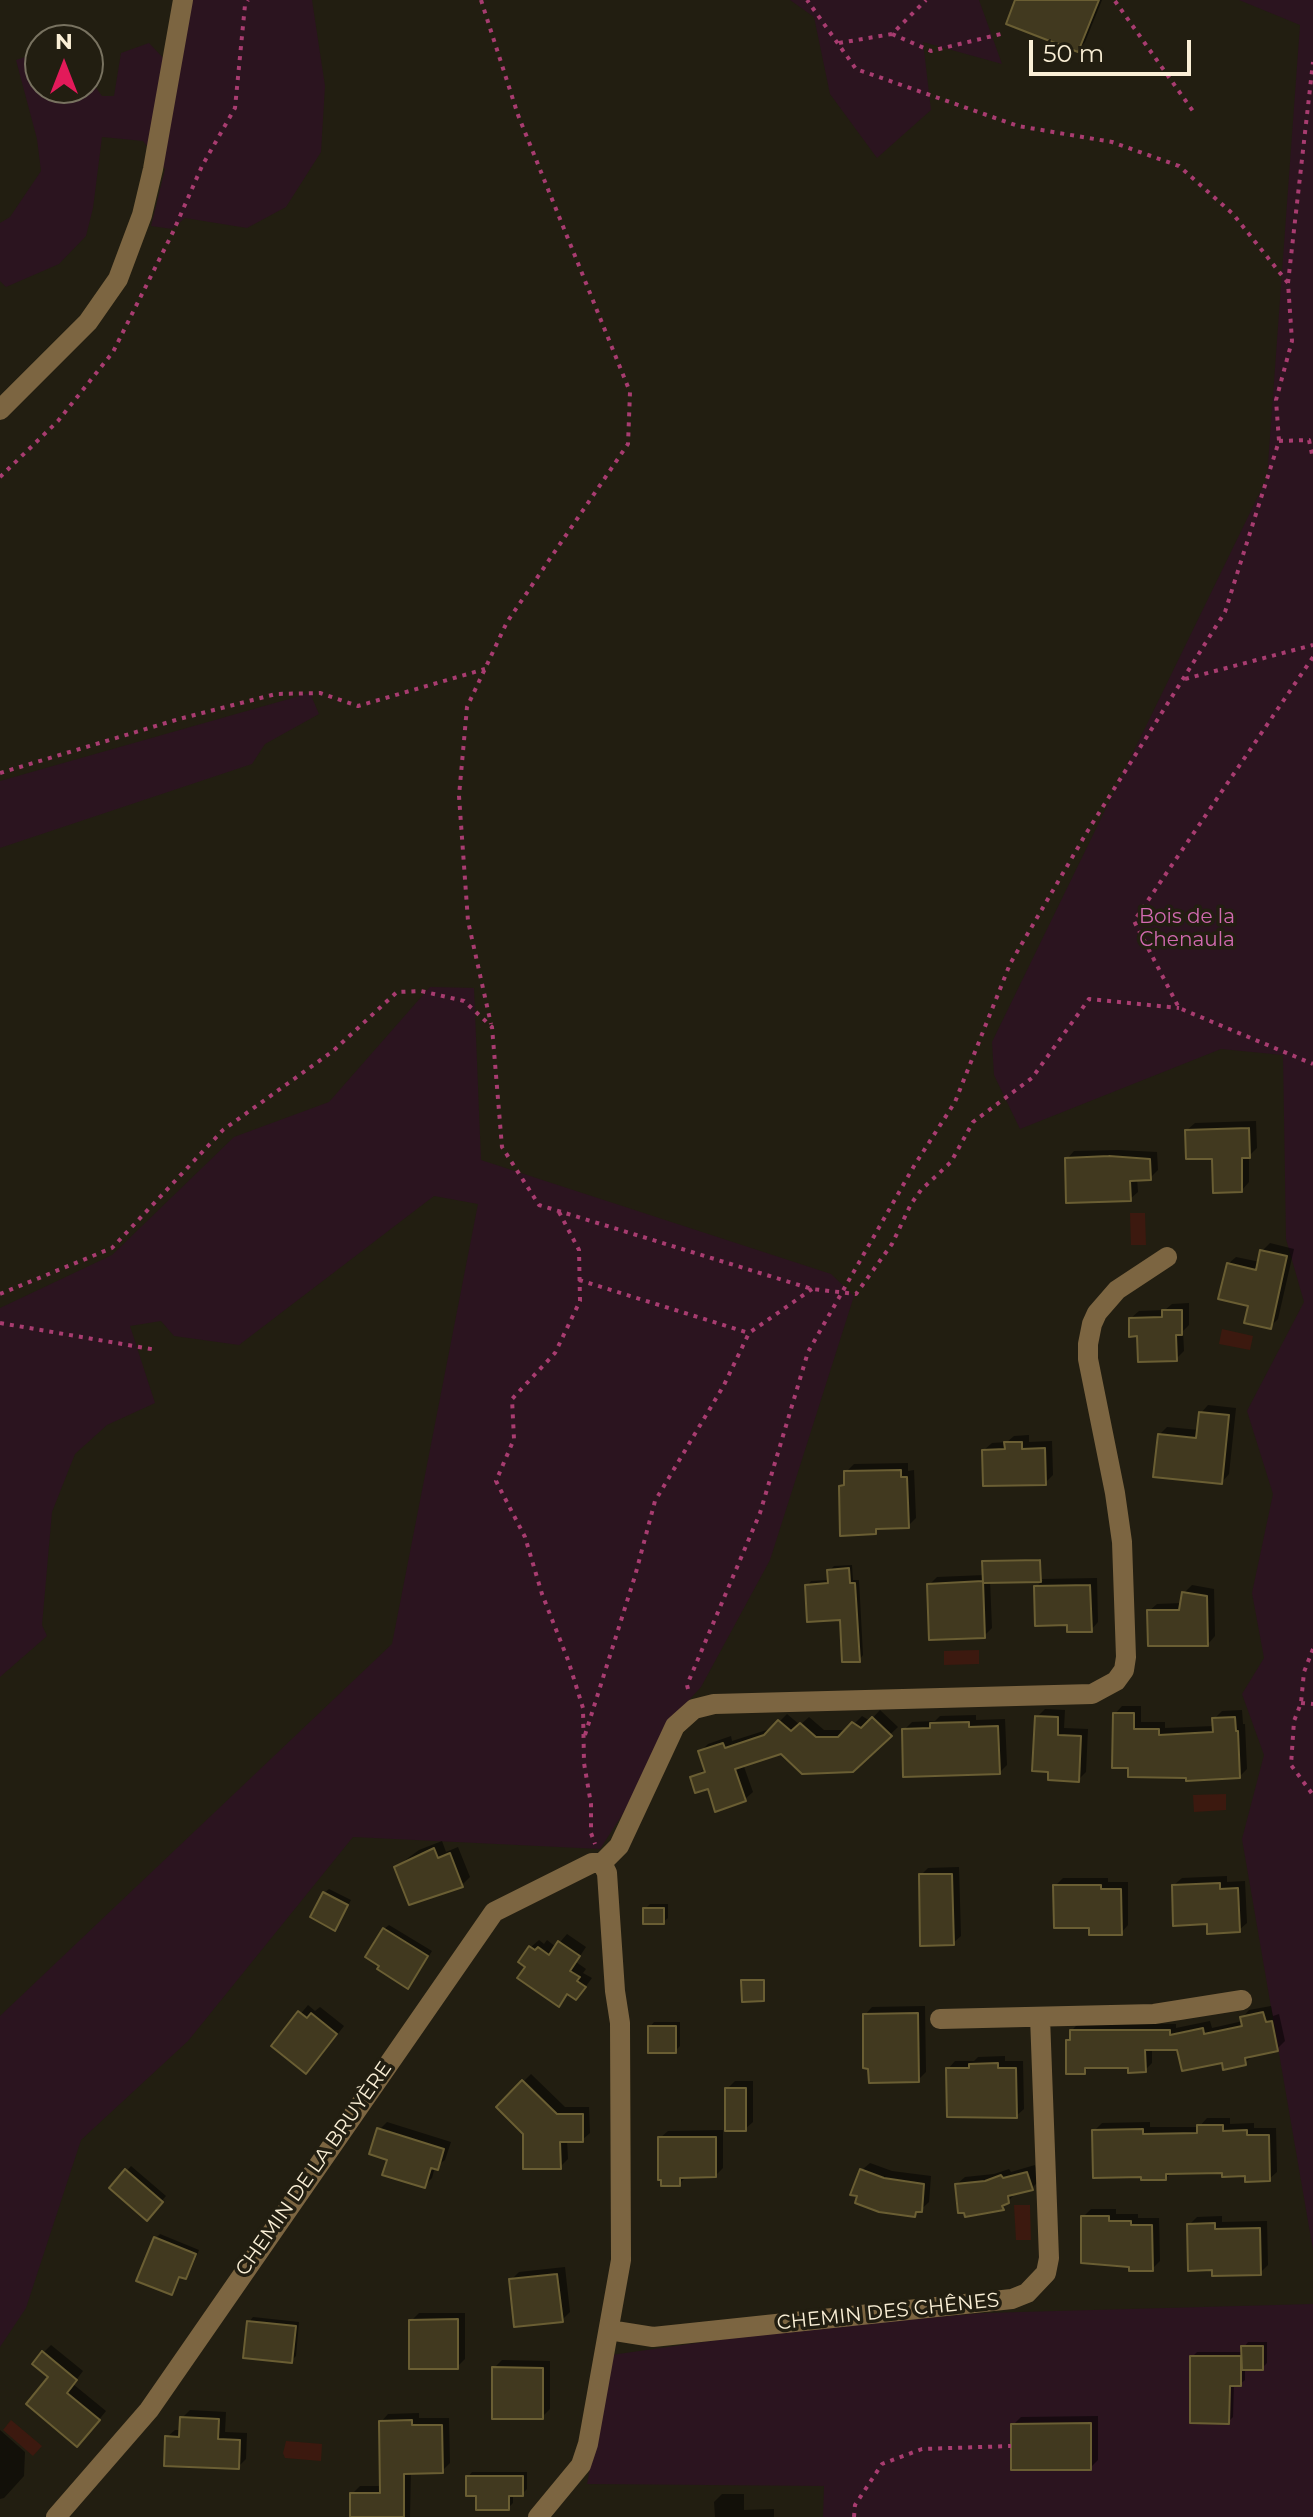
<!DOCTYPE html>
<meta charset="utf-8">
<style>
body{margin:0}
#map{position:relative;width:1313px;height:2517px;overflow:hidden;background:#221e11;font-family:Montserrat,sans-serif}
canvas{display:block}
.north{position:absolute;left:24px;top:24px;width:80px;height:80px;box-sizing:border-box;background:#221e11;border:2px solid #787260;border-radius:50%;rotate:0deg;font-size:22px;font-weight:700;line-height:32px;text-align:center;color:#faefd6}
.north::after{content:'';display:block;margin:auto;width:28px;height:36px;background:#e31a5a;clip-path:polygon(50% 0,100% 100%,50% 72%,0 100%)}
.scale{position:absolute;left:1029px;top:40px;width:162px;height:36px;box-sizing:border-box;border:4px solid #faefd6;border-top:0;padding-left:10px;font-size:24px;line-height:28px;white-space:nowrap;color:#faefd6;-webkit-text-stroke:6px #221e11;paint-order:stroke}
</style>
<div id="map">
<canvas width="1313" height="2517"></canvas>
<div class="north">N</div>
<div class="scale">50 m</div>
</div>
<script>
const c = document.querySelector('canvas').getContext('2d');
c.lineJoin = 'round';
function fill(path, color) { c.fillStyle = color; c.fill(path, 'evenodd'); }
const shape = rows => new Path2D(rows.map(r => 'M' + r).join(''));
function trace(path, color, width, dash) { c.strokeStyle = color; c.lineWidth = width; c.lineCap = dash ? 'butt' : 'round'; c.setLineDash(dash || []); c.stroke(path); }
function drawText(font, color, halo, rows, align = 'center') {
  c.font = font + ' Montserrat,sans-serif'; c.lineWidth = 7; c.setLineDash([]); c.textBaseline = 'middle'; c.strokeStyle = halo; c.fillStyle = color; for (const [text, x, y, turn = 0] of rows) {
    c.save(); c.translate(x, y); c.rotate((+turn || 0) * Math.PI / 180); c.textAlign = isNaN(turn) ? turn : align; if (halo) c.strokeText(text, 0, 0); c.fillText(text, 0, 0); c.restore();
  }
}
const green = shape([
 [190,0,312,0,325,86,321,152,286,207,247,228,185,218,172,229,151,226,165,169,143,141,102,137,93,208,86,236,59,264,6,287,0,281,0,223,10,217,41,171,37,139,16,60,40,52,40,88,88,88,88,77,102,96,114,96,121,53,149,43,170,65],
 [790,0,979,0,1002,64,923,42,931,110,877,158,830,94,814,17],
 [1239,0,1313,0,1313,2250,1242,1839,1264,1755,1242,1694,1264,1658,1252,1593,1273,1494,1247,1411,1304,1302,1286,1239,1283,1055,1221,1049,1020,1129,994,1075,992,1042,1267,478,1300,25],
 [310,693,319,714,265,744,252,764,0,848,0,781],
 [430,987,474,988,481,1160,831,1274,854,1296,770,1560,701,1687,670,1721,626,1809,600,1849,353,1837,188,2041,81,2140,26,2308,0,2347,0,2016,392,1644,478,1204,434,1196,239,1345,174,1336,161,1321,130,1326,155,1403,107,1425,75,1454,52,1512,42,1625,47,1636,0,1677,0,1308,112,1255,234,1137,329,1102],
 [1313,2304,1313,2517,823,2517,824,2486,587,2484,611,2355,796,2329,983,2313]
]);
const water = shape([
 [1130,1213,1145,1213,1146,1245,1131,1245],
 [1222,1329,1253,1336,1250,1350,1219,1344],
 [979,1650,979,1664,944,1665,944,1651],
 [1226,1794,1226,1810,1194,1812,1193,1795],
 [1014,2205,1030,2205,1031,2240,1016,2240],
 [11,2420,42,2446,33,2456,3,2430],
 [286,2441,322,2444,321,2461,285,2458,283,2453]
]);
const shadow = shape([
 [1017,0,1102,0,1085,42,1078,50],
 [1256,1121,1257,1148,1249,1156,1249,1182,1242,1190,1187,1130,1195,1123],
 [1118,1150,1157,1152,1158,1170,1150,1178,1137,1178,1138,1192,1130,1199,1067,1159,1074,1151],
 [1270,1243,1294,1249,1278,1319,1270,1327,1251,1304,1228,1264,1236,1257,1260,1262,1262,1251],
 [1189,1303,1189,1325,1183,1331,1184,1351,1176,1359,1139,1334,1131,1318,1139,1311,1165,1310,1172,1304],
 [1208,1405,1236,1408,1229,1474,1222,1482,1159,1435,1167,1427,1199,1430,1201,1413],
 [1029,1435,1029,1442,1052,1441,1053,1475,1045,1483,984,1450,992,1443,1007,1442,1014,1436],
 [908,1463,908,1471,914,1470,916,1518,908,1526,881,1527,875,1532,841,1486,846,1481,846,1472,854,1464],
 [1041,1559,1042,1579,1097,1578,1098,1622,1091,1630,1069,1623,1036,1587,1043,1580,990,1581,992,1628,984,1636,929,1585,937,1577,985,1575,986,1560],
 [852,1565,853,1580,859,1580,863,1655,859,1660,842,1618,807,1586,811,1581,830,1580,829,1571,834,1566],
 [1192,1585,1214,1589,1215,1636,1208,1644,1149,1611,1157,1604,1182,1603,1184,1593],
 [1122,1706,1141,1706,1141,1722,1165,1722,1165,1728,1214,1726,1214,1719,1222,1711,1242,1710,1243,1724,1245,1724,1247,1769,1240,1776,1188,1776,1130,1766,1115,1714],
 [1045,1709,1065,1710,1064,1728,1088,1729,1086,1772,1078,1780,1037,1717],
 [880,1710,898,1727,853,1770,781,1751,743,1764,753,1792,745,1799,692,1778,706,1768,700,1752,708,1744,731,1736,732,1741,773,1728,787,1714,800,1725,809,1717,824,1730,848,1730,862,1716,870,1721],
 [976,1715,976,1720,1005,1719,1007,1765,999,1773,904,1730,912,1722,935,1721,940,1716],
 [442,1841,446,1852,458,1847,470,1877,462,1885,396,1867,419,1850],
 [959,1867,961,1936,953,1943,921,1875,928,1868],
 [1227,1876,1227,1882,1245,1881,1247,1923,1239,1930,1209,1922,1174,1885,1182,1878],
 [1063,1878,1108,1878,1108,1882,1128,1882,1128,1925,1121,1933,1090,1926,1055,1886],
 [329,1889,351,1900,335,1928,324,1893],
 [650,1904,668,1904,668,1918,663,1922,645,1909],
 [389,1925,432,1951,413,1981,384,1929],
 [567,1934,586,1947,576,1962,586,1969,583,1973,592,1978,583,1990,569,1993,558,2005,528,1966,531,1947,539,1940,544,1944,547,1940,556,1947],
 [745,1979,765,1979,763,2000,743,1981],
 [308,2005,315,2011,320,2007,344,2026,314,2064,274,2046],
 [925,2006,926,2072,918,2080,865,2015,872,2007],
 [1271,2006,1273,2016,1279,2014,1285,2041,1277,2049,1253,2055,1245,2063,1223,2060,1179,2048,1152,2048,1152,2063,1145,2070,1130,2066,1090,2066,1084,2072,1068,2041,1072,2037,1072,2030,1079,2023,1176,2024,1176,2028,1210,2021,1212,2028,1243,2021,1242,2018,1249,2010],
 [654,2022,680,2022,680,2046,675,2051,650,2027],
 [1005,2056,1005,2061,1023,2061,1024,2109,1016,2116,948,2069,955,2061,974,2061,978,2057],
 [531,2074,565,2107,589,2107,590,2133,582,2140,567,2140,568,2159,560,2167,498,2107],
 [735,2081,753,2081,753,2122,745,2129,727,2089],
 [1207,2118,1230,2118,1230,2124,1254,2123,1254,2128,1276,2128,1277,2172,1269,2179,1224,2171,1172,2172,1166,2178,1094,2131,1102,2123,1150,2122,1150,2127,1199,2127],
 [387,2122,451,2142,445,2160,435,2167,432,2178,424,2186,390,2158,379,2130],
 [723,2130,723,2168,716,2175,687,2176,679,2184,660,2138,668,2131],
 [870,2163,892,2171,931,2176,929,2202,915,2215,862,2170],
 [1035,2165,1040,2180,1032,2188,1016,2192,1003,2208,957,2184,965,2177,994,2174,1009,2169,1011,2172],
 [131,2166,166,2196,151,2213,112,2188],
 [1091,2209,1116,2209,1116,2214,1138,2214,1138,2218,1159,2218,1160,2261,1152,2269,1131,2265,1083,2217],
 [1222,2216,1222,2222,1267,2221,1268,2265,1260,2273,1214,2268,1189,2225,1197,2217],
 [160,2234,199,2250,190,2272,185,2277,181,2275,171,2293,155,2239],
 [565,2267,570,2312,562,2320,511,2280,519,2272],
 [419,2313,465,2313,465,2359,457,2367,411,2321],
 [253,2317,299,2322,296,2356,291,2361,249,2322],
 [1248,2342,1267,2342,1267,2363,1262,2368,1245,2368,1245,2380,1240,2384,1234,2384,1233,2417,1228,2422,1192,2357,1197,2352,1244,2352,1244,2347],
 [51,2345,83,2371,73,2384,106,2411,85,2437,51,2377,44,2352],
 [502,2360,550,2361,550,2409,542,2417,494,2368],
 [190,2410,226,2412,225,2432,247,2433,246,2459,238,2467,167,2437,175,2430,182,2430,182,2418],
 [419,2413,419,2418,449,2418,450,2463,442,2471,411,2471,410,2517,352,2517,352,2494,360,2486,382,2486,381,2422,388,2414],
 [1098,2416,1098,2460,1090,2468,1013,2425,1021,2417],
 [0,2430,25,2452,24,2476,4,2498,0,2499],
 [472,2472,527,2472,527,2489,522,2494,513,2494,513,2503,508,2508,478,2494,468,2477],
 [722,2494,744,2494,744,2510,774,2509,774,2517,715,2517,714,2502]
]);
const building = shape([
 [1015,0,1099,0,1078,52,1006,24,1015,0],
 [1249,1128,1250,1158,1242,1158,1242,1192,1213,1193,1212,1159,1186,1159,1185,1130,1249,1128],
 [1109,1156,1150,1159,1151,1180,1130,1181,1131,1201,1066,1203,1065,1158,1109,1156],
 [1260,1250,1287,1256,1271,1329,1244,1323,1248,1306,1218,1299,1227,1263,1256,1270,1260,1250],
 [1162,1310,1182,1310,1182,1335,1176,1335,1177,1361,1138,1362,1137,1336,1129,1337,1129,1318,1162,1317,1162,1310],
 [1199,1412,1229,1415,1222,1484,1153,1477,1158,1434,1196,1438,1199,1412],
 [1004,1442,1022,1442,1022,1449,1045,1448,1046,1485,983,1486,982,1450,1005,1449,1004,1442],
 [901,1470,901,1477,907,1477,909,1528,876,1529,876,1534,840,1536,839,1486,844,1485,844,1471,901,1470],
 [1040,1560,1041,1582,983,1583,982,1561,1040,1560],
 [849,1568,850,1583,855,1583,860,1662,842,1662,840,1620,807,1622,805,1585,828,1583,827,1570,849,1568],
 [983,1581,985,1638,929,1640,927,1584,983,1581],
 [1090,1585,1092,1632,1067,1632,1067,1625,1035,1626,1034,1586,1090,1585],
 [1182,1592,1207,1596,1208,1646,1148,1646,1147,1610,1179,1610,1182,1592],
 [1113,1713,1134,1713,1134,1729,1159,1729,1159,1735,1213,1732,1212,1718,1235,1717,1236,1731,1238,1731,1240,1778,1186,1781,1186,1778,1128,1777,1128,1768,1112,1768,1113,1713],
 [1035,1716,1058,1717,1058,1735,1081,1736,1079,1782,1048,1780,1048,1772,1032,1771,1035,1716],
 [872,1717,892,1736,853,1772,802,1774,781,1754,735,1769,746,1801,715,1812,708,1789,695,1793,690,1777,705,1772,698,1751,723,1743,725,1748,764,1735,778,1720,791,1731,800,1723,816,1737,838,1737,852,1722,861,1728,872,1717],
 [969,1722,969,1727,998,1726,1000,1774,903,1777,902,1729,930,1728,930,1723,969,1722],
 [434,1848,438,1858,450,1853,463,1887,409,1905,394,1867,434,1848],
 [919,1874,952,1874,954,1945,920,1946,919,1874],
 [1220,1883,1220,1889,1238,1888,1240,1932,1207,1934,1207,1924,1173,1926,1172,1885,1220,1883],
 [1053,1885,1101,1885,1101,1889,1121,1889,1122,1935,1089,1935,1089,1928,1054,1928,1053,1885],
 [323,1892,348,1905,335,1931,310,1917,323,1892],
 [643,1908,664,1908,664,1924,643,1924,643,1908],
 [383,1928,428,1956,408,1989,377,1969,379,1966,365,1957,383,1928],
 [558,1941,580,1956,570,1971,580,1977,577,1981,586,1987,576,2000,567,1994,559,2007,517,1978,525,1967,518,1962,529,1946,535,1950,538,1947,549,1955,558,1941],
 [741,1980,764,1980,764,2001,742,2002,741,1980],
 [298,2011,307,2018,311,2013,337,2034,306,2074,271,2046,298,2011],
 [1263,2012,1266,2022,1272,2021,1278,2051,1245,2058,1246,2065,1223,2070,1222,2063,1182,2071,1177,2050,1145,2050,1146,2072,1128,2073,1128,2068,1085,2068,1085,2074,1066,2074,1066,2040,1070,2040,1070,2030,1170,2030,1170,2035,1203,2028,1204,2034,1242,2026,1240,2017,1263,2012],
 [918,2013,919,2082,869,2083,868,2069,863,2068,863,2014,918,2013],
 [648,2026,676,2026,676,2053,648,2053,648,2026],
 [998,2063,998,2068,1016,2068,1017,2118,947,2117,946,2068,969,2068,969,2064,998,2063],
 [522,2080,557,2114,583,2114,583,2142,560,2142,561,2169,523,2169,523,2134,496,2107,522,2080],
 [725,2088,746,2088,746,2131,725,2131,725,2088],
 [1197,2125,1223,2125,1223,2131,1247,2130,1247,2135,1269,2135,1270,2181,1245,2182,1245,2176,1222,2177,1222,2173,1166,2174,1166,2180,1141,2180,1141,2177,1093,2178,1092,2130,1143,2129,1143,2134,1197,2133,1197,2125],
 [377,2128,444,2149,438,2170,431,2168,425,2188,382,2175,387,2160,369,2154,377,2128],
 [658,2137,716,2137,716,2177,680,2178,680,2186,661,2186,661,2180,658,2180,658,2137],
 [125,2169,163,2202,147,2221,109,2188,125,2169],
 [860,2169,884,2178,924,2184,922,2212,916,2212,915,2217,879,2212,855,2203,857,2196,850,2195,860,2169],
 [1027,2172,1033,2190,1008,2196,1009,2203,1002,2206,1004,2210,965,2217,964,2213,958,2213,955,2184,985,2181,1001,2175,1003,2178,1027,2172],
 [1081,2216,1109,2216,1109,2221,1131,2221,1131,2225,1152,2225,1153,2271,1129,2271,1129,2267,1081,2263,1081,2216],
 [1215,2223,1215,2229,1260,2228,1261,2275,1212,2276,1212,2270,1188,2271,1187,2224,1215,2223],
 [154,2237,196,2254,186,2279,179,2277,172,2295,136,2281,154,2237],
 [557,2274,563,2322,514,2327,509,2279,557,2274],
 [458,2319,458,2369,409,2369,409,2320,458,2319],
 [247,2321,296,2326,292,2363,243,2358,247,2321],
 [1241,2346,1263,2346,1263,2370,1242,2370,1241,2346],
 [42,2351,77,2380,67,2393,100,2420,77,2447,26,2404,48,2377,32,2364,42,2351],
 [1190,2356,1241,2356,1241,2386,1230,2386,1229,2424,1190,2423,1190,2356],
 [492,2367,543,2368,543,2419,492,2419,492,2367],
 [180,2417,219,2419,218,2439,240,2440,239,2469,164,2466,165,2436,179,2437,180,2417],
 [412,2420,412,2425,442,2425,443,2473,404,2474,404,2517,350,2517,350,2493,380,2493,379,2421,412,2420],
 [1091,2423,1091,2470,1011,2470,1011,2424,1091,2423],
 [466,2476,523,2476,523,2496,509,2496,509,2510,476,2510,476,2496,466,2496,466,2476]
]);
const path = shape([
 [481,0,518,115,630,392,628,444,507,622,467,707,459,796,468,921,491,1024],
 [1115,1,1195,114],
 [892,34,931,51,1005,33],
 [839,43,892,34,926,0],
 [1288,283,1313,62],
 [1279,441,1309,440,1313,459],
 [0,477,58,421,113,352,173,232,202,166,235,108,245,5,248,0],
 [1313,657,1134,921,1179,1008,1313,1064],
 [1185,679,1313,645],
 [0,773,179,719,276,694,320,693,358,706,485,669],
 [559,1212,579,1250,580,1301,555,1353,512,1399,514,1439,496,1481,525,1537,542,1594,568,1660,583,1708,584,1763,591,1804,591,1833,595,1844],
 [579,1280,749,1333],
 [0,1294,112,1248,223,1130,333,1051,397,992,421,991,464,1001,492,1027,502,1147,539,1205,812,1289,856,1294,892,1244,911,1204,921,1190,951,1162,973,1122,1032,1078,1089,999,1179,1008],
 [0,1323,157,1350],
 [1313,1649,1304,1672,1301,1703,1294,1721,1291,1765,1313,1795],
 [688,1689,687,1685,760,1513,808,1352,914,1166,955,1102,1010,964,1087,832,1225,612,1279,441,1276,400,1292,341,1288,283,1233,214,1179,166,1112,142,1018,126,856,69,807,0],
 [1301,1703,1313,1704],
 [585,1735,635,1576,655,1501,724,1385,749,1333,812,1289],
 [854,2517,855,2505,882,2464,922,2449,1011,2446]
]);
const minor = shape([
 [0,410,88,322,118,279,142,215,153,169,183,0],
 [602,1863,619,1846,675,1726,694,1709,714,1704,1092,1694,1116,1681,1124,1670,1126,1657,1122,1542,1115,1493,1088,1359,1088,1344,1092,1324,1097,1313,1117,1290,1167,1257],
 [940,2019,1154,2014,1242,2000],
 [609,2330,653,2337,1012,2299,1027,2293,1046,2273,1049,2258,1040,2017],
 [56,2517,149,2410,494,1912,592,1863,602,1863],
 [538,2517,581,2465,588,2444,621,2260,620,2023,615,1991,607,1873,602,1863]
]);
const parkNames = [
 ["Bois de la",1187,917],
 ["Chenaula",1187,940]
];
const streetNames = [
 ["CHEMIN DE LA BRUYÈRE",314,2169,-55],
 ["CHEMIN DES CHÊNES",888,2312,-6]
];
fill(green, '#2b141f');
fill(water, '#3c190f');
fill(shadow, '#0007');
fill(building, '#41391f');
trace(building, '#6a5e33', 2);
trace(path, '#a83c70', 4, [4, 6]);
trace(minor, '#7c6541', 20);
drawText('20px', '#d26ab0', '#221e11', parkNames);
drawText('20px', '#faefd6', '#221e11', streetNames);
</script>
